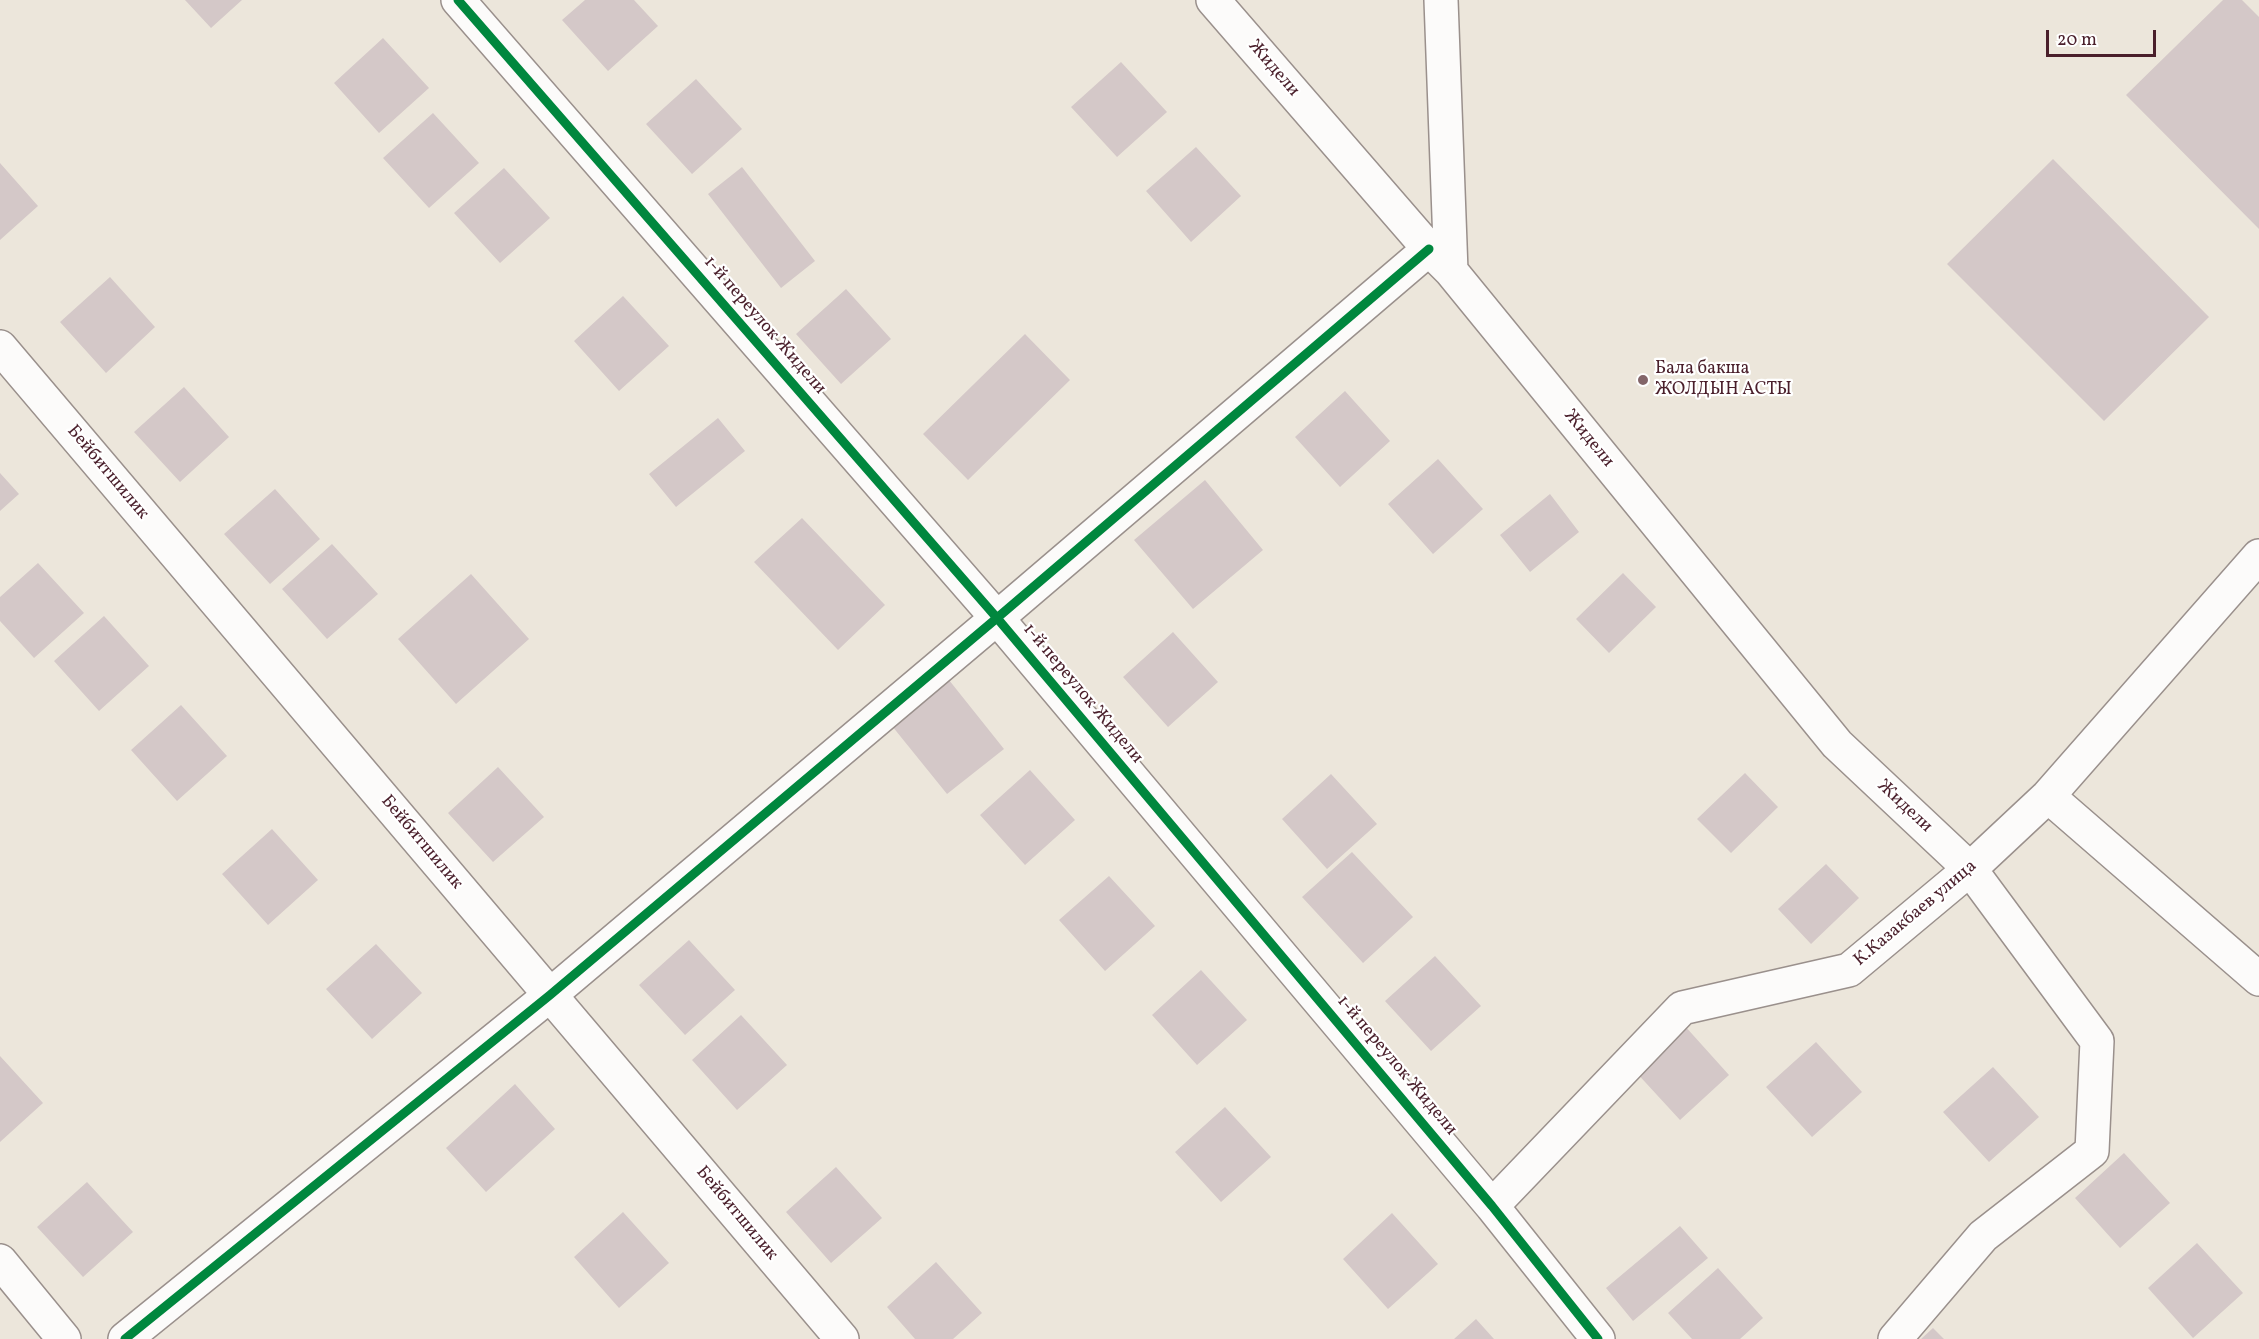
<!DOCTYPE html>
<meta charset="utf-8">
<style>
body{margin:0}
#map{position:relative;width:2259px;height:1339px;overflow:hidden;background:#ece6db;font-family:Vollkorn,serif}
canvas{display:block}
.scale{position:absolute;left:2046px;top:30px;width:110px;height:27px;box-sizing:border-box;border:3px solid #4a1f2b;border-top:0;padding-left:8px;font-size:18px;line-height:21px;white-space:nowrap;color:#4a1f2b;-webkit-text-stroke:4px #fff;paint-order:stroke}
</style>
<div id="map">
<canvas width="2259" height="1339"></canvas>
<div class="scale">20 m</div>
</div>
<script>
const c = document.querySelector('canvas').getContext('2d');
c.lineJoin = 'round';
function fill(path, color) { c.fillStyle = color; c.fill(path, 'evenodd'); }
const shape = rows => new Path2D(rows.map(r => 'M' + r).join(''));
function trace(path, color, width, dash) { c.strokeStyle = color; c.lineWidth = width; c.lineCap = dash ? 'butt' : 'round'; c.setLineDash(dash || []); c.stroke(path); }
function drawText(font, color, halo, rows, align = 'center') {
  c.font = font + ' Vollkorn,serif'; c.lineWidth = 4.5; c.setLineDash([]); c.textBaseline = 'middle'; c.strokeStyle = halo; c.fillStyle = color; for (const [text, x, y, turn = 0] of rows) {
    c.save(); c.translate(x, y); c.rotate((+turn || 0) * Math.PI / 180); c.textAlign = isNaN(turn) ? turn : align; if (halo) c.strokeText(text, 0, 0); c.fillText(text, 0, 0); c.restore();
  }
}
const building = shape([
 [185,0,242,0,211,28],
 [585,0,634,0,658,26,608,71,562,20],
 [2223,0,2242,0,2259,17,2259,229,2126,95],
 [383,38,429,88,379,133,334,83],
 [1121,62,1167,112,1117,157,1071,107],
 [696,79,742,129,692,174,646,124],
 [433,113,479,163,429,208,383,158],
 [1196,147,1241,196,1191,242,1146,191],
 [2053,159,2209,317,2104,421,1947,264],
 [0,163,38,206,0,240],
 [742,167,815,261,781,288,708,194],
 [504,168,550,218,500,263,454,213],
 [110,277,155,327,106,373,60,322],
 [846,289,891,339,841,384,796,334],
 [623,296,669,346,619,391,574,341],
 [1025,334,1070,380,968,480,923,434],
 [184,387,229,437,180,482,134,432],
 [1345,391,1390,441,1340,487,1295,437],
 [718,418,745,451,676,507,649,474],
 [1438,459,1483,509,1433,554,1388,504],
 [0,473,19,494,0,511],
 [1205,480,1263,550,1193,609,1134,540],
 [275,489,320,539,270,584,224,534],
 [1550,494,1579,532,1530,572,1500,535],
 [802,518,885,605,838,650,754,562],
 [332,544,378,594,327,639,282,589],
 [38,563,84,613,34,658,0,621,0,597],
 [1623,573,1656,607,1609,653,1576,619],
 [471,574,529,639,456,704,398,639],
 [104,616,149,666,99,711,54,661],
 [1173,632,1218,682,1168,727,1123,677],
 [945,675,1004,749,947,794,888,721],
 [181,705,227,756,177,801,131,750],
 [498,767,544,817,493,862,448,813],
 [1030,770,1075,820,1025,865,980,815],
 [1745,773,1778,807,1731,853,1697,819],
 [1331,774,1377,824,1327,869,1282,819],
 [272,829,318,880,268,925,222,874],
 [1352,852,1413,917,1363,963,1302,897],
 [1826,864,1859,898,1811,944,1778,909],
 [1109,876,1155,926,1105,971,1059,920],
 [689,940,735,990,685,1035,639,985],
 [376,944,422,993,372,1039,326,989],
 [1435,956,1481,1006,1431,1051,1385,1001],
 [1201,970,1247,1020,1197,1065,1152,1015],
 [741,1015,787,1065,737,1110,692,1060],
 [1684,1025,1729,1075,1680,1120,1634,1070],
 [1816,1042,1862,1092,1812,1137,1766,1087],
 [0,1056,43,1103,0,1142],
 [1993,1067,2039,1117,1989,1162,1943,1112],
 [515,1084,555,1129,486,1192,446,1148],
 [1225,1107,1271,1157,1221,1202,1175,1152],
 [2124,1153,2170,1203,2120,1248,2075,1198],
 [836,1167,882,1218,831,1263,786,1212],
 [87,1182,133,1232,83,1277,37,1227],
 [623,1212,669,1263,619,1308,574,1257],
 [1392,1213,1438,1264,1388,1309,1343,1259],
 [1680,1226,1708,1258,1633,1321,1606,1288],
 [2197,1243,2243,1293,2193,1338,2148,1288],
 [936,1262,982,1313,953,1339,915,1339,887,1307],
 [1718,1268,1763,1318,1740,1339,1692,1339,1668,1313],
 [1476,1319,1494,1339,1454,1339],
 [1933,1328,1944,1339,1921,1339]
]);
const minor = shape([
 [458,0,997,618,1492,1206,1598,1339],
 [1213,0,1429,249,1451,271,1837,744,1970,869,2097,1041,2092,1151,1983,1236,1895,1339],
 [1441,0,1451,271],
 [0,347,842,1339],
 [2048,796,2259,979],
 [1492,1206,1682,1008,1849,970,1970,869,2048,796,2259,556],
 [0,1261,64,1339],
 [125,1339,550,995,997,618,1429,249]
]);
const cycleway = shape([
 [458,0,997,618,1492,1206,1598,1339],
 [125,1339,550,995,997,618,1429,249]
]);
const markers = [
 [1643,380,6,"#836569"]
];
const streetNames = [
 ["Жидели",1273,69,49],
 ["1-й переулок Жидели",764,326,49],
 ["Жидели",1588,439,51],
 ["Бейбитшилик",107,473,50],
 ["1-й переулок Жидели",1082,694,50],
 ["Жидели",1904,807,43],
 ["Бейбитшилик",421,843,50],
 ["К.Казакбаев улица",1916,914,-40],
 ["1-й переулок Жидели",1396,1066,50],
 ["Бейбитшилик",736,1214,50]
];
const poiNames = [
 ["Бала бакша",1655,370],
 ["ЖОЛДЫН АСТЫ",1655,391]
];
fill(building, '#d4c8c8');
trace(minor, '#9a908c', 36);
trace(minor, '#fcfbfa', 33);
trace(cycleway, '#00873e', 9);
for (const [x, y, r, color] of markers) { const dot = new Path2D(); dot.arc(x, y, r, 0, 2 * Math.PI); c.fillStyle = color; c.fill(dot); trace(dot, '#fff', 2); }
drawText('18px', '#4a1f2b', '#fff', streetNames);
drawText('18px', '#4a1f2b', '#fff', poiNames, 'left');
</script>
